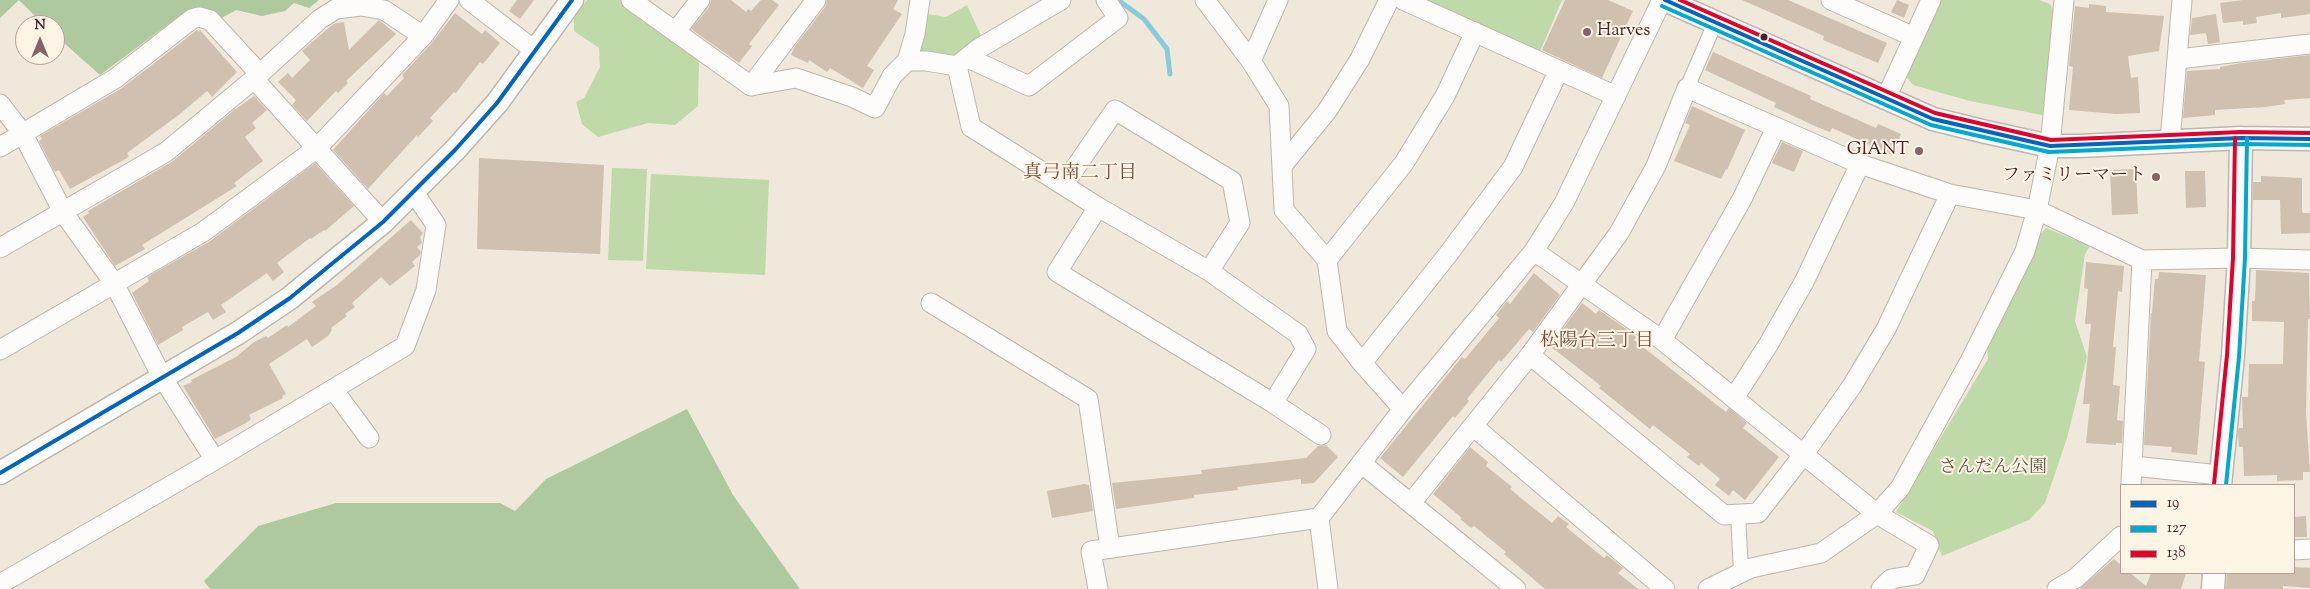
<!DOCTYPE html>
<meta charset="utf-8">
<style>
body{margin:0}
#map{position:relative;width:2310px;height:589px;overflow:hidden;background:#f0e8db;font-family:"Sorts Mill Goudy",serif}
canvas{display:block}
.legend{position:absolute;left:2120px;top:484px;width:175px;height:90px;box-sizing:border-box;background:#fcf5e5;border:1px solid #b59f9b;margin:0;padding:6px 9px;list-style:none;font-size:15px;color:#4a1f2b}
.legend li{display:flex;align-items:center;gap:10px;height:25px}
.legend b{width:25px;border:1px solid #b59f9b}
.north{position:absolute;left:15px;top:15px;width:50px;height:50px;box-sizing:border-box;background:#fcf5e5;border:1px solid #b59f9b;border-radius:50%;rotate:0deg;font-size:14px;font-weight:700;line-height:20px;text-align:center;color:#4a1f2b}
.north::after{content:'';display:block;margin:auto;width:18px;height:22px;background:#846569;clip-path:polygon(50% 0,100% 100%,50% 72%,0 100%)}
</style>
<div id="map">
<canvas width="2310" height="589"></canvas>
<ul class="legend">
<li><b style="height:6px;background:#0065bd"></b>19</li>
<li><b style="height:6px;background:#00a9ce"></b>127</li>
<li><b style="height:6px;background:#e4002b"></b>138</li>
</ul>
<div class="north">N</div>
</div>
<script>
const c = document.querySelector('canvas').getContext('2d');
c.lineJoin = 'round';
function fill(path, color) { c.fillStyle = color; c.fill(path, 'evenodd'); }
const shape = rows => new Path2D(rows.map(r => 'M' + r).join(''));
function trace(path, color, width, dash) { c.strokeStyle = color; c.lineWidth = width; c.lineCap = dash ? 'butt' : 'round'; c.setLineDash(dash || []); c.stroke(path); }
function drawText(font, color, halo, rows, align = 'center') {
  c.font = font + ' "Sorts Mill Goudy","Noto Serif JP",serif'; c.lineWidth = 4; c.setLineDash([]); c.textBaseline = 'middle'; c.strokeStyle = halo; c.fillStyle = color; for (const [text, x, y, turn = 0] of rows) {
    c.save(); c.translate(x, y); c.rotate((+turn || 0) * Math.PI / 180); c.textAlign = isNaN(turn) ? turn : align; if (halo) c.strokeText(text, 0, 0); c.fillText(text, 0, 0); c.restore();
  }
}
const green = shape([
 [587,0,621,0,671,33,699,58,698,106,675,125,648,123,598,137,582,124,576,102,584,98,600,67,599,48,574,31,574,17],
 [1423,0,1562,0,1539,54],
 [1940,0,2039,0,2050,4,2055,14,2047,116,1970,101,1913,85,1905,75],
 [967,5,982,38,959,60,917,51,927,14,946,17],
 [612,168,647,169,643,261,608,260],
 [651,174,769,180,765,275,646,269],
 [2046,228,2090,246,2085,254,2075,321,2087,357,2067,438,2045,503,2029,520,1942,556,1933,531,1896,512,1988,359,1987,345,2037,238]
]);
const forest = shape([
 [0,0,318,0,318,1,309,8,294,3,285,11,262,16,236,10,220,19,214,11,201,7,186,11,100,75,55,35,55,25,44,25,19,0,0,18],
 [687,409,733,495,800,589,210,589,204,581,258,526,336,503,500,503,515,511,546,479]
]);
const stream = shape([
 [1118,0,1144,19,1167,49,1170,74]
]);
const building = shape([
 [517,0,534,0,520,19,509,11],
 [711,0,731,0,746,12,748,9,751,11,761,0,772,0,779,5,749,44,752,46,739,63,691,29,709,7],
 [827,0,898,0,893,9,902,14,867,66,874,70,863,88,830,68,827,72,809,60,808,63,791,55,795,46,825,7],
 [1565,0,1608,0,1633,11,1602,78,1542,50],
 [1742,0,1788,0,1887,43,1878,63,1823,40,1824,36],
 [1897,0,1909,5,1904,18,1891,12],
 [2243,0,2310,0,2310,14,2281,18,2281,13,2256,17,2257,23,2243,25,2243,21,2223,23,2220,3],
 [2089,4,2106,6,2106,12,2164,16,2159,51,2128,56,2131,78,2138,77,2140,113,2116,114,2069,110,2073,67,2069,66,2075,6,2089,8],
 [455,13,482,34,485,30,500,43,483,64,480,62,456,93,454,92,430,118,433,121,418,137,417,135,368,189,333,150,384,93,387,96,404,78,402,75,431,44],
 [2216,14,2220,42,2208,44,2206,33,2190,35,2192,18],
 [379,20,396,34,346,81,348,83,338,93,336,91,307,121,292,105,296,100,278,82,288,73,292,78,310,60,302,51,333,24,344,22,349,50],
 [197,30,199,32,200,30,237,72,212,97,207,91,180,114,127,153,129,157,70,189,59,170,55,172,53,169,39,141,42,139,40,136,122,88],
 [1713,52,1811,96,1810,99,1876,128,1878,124,1901,134,1892,155,1832,128,1830,132,1817,127,1774,107,1776,103,1705,70],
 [2310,55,2310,98,2284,100,2285,104,2266,107,2215,110,2215,115,2183,118,2187,71,2220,69,2220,67,2242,63],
 [254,96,267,110,252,123,256,128,245,137,263,161,234,183,237,186,142,245,145,249,115,266,83,217,89,213,88,211,173,161,233,111],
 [1692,106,1745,130,1727,170,1726,169,1721,179,1674,161,1690,125,1685,123],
 [1782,142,1803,151,1794,172,1772,163],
 [479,158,604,165,600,254,477,249],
 [315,163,354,206,325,231,324,230,311,239,310,238,277,263,284,272,273,281,267,273,221,305,226,312,213,320,208,312,182,327,183,330,158,345,132,293,149,281,147,277,210,241],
 [2136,169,2138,214,2112,215,2110,170],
 [2185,171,2205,171,2206,207,2186,208],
 [2261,176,2302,178,2302,210,2303,213,2310,213,2310,233,2281,234,2280,200,2253,200,2253,182,2261,182],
 [411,220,423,233,420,237,422,243,417,247,421,252,420,255,412,262,415,266,390,286,381,277,352,303,355,307,345,314,347,316,331,328,332,330,328,336,312,347,307,339,269,364,286,394,282,396,283,398,249,415,251,419,246,423,215,439,183,386,192,382,191,380,236,357,254,342,266,336,268,338,287,325,288,327,316,306,312,302,337,285],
 [2086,262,2124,266,2122,292,2118,291,2113,347,2116,347,2113,385,2120,386,2117,420,2123,421,2122,443,2116,443,2116,445,2086,443,2090,404,2083,404,2091,324,2085,324,2088,289,2084,288],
 [2256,270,2309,273,2310,319,2308,319,2306,412,2310,472,2303,472,2303,480,2277,481,2277,475,2244,476,2243,447,2239,447,2238,432,2239,428,2243,428,2242,397,2248,397,2249,364,2283,364,2284,322,2252,321,2252,301,2255,301],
 [2159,272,2206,275,2199,361,2205,362,2197,455,2171,452,2172,447,2144,445,2151,313,2152,313,2155,279,2158,279],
 [1534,273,1560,295,1533,332,1529,329,1501,362,1499,360,1467,399,1469,401,1455,418,1453,416,1403,477,1380,458,1462,357,1465,359,1499,318,1496,315,1507,301,1510,304],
 [1582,303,1596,314,1599,310,1626,329,1636,337,1634,340,1726,412,1729,408,1747,423,1743,428,1779,457,1745,500,1733,490,1729,496,1715,485,1720,479,1701,463,1699,466,1687,457,1690,454,1653,425,1650,429,1599,388,1601,386,1550,346],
 [1326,445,1338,457,1314,483,1301,484,1301,479,1237,487,1238,490,1194,495,1194,498,1116,509,1112,483,1202,474,1201,470,1306,458,1318,446],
 [1470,447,1488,462,1486,466,1512,487,1510,489,1552,523,1558,516,1569,524,1566,527,1604,558,1607,555,1623,568,1618,573,1638,589,1545,589,1504,554,1506,552,1474,526,1471,528,1460,519,1462,518,1433,494],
 [1084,484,1089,485,1093,511,1052,518,1047,491],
 [2306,516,2307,537,2294,537,2294,517],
 [2114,559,2121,565,2121,573,2130,573,2146,586,2151,573,2186,573,2181,589,2079,589],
 [2294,567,2310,568,2310,588,2283,586,2283,589,2226,589,2227,573,2294,573]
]);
const pedestrian = shape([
 [1687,88,1715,23],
 [1738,514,1741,572]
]);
const minor = shape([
 [469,0,534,50],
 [631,0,751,86,796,78,852,97,875,108,892,76,907,61,915,34,920,0],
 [1205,0,1251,61,1279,106,1284,210,1327,260,1337,331,1362,363],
 [1403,0,1616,96],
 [1831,0,1914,37],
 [676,31,700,0],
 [968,58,1029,86,1118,18,1106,0],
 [2178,59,2310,44],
 [907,61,926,61,957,66,978,49,1061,0],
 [1251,61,1278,0],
 [957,66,971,127,1098,207,1209,271,1298,334,1306,349,1273,403],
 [254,79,383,222],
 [751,86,816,0],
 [1886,98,1931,0],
 [0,104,23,134,63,212,114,283,162,377,215,460],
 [2170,141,2182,0],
 [0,147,116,78,192,19,199,17,210,20,259,73],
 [1860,164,1950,194,2037,210,2142,260,2239,258,2310,260],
 [1282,166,1327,111,1360,59,1389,0],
 [1064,184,1115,110,1232,181,1240,223,1209,271],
 [1098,207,1057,272,1273,403,1321,435],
 [0,248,166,152,254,79,320,19,336,9,361,6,384,10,423,36],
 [1534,251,1662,340,1877,514,1929,545,1915,575,1891,579,1881,589],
 [1327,260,1404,163,1445,96,1475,32],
 [931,303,1088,399,1110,548],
 [1662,340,1742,199,1776,128],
 [0,350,203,232,317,148,423,36,449,0],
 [1530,355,1724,515,1758,513,1804,454,1852,386,1886,329,1950,194],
 [333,389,369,438],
 [1403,409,1362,363,1449,253,1513,167,1559,70],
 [1473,426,1665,589],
 [1361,463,1516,589],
 [2133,466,2220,475],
 [2131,485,2142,260],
 [1411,503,1530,355,1619,233,1656,166,1687,88,1860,164,1804,282,1768,345,1734,398],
 [1319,518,1328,589],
 [2294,550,2310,549],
 [0,584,215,460,405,346,426,290,436,225,413,191],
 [1098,589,1091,551,1319,518,1403,409,1534,251,1564,203,1662,0],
 [1708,589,1751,568,1821,553,1877,514,1900,488,1970,361,2025,251,2037,210,2050,146,2064,0],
 [2057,589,2076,578,2121,536]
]);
const tertiary = shape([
 [1665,0,1933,119,1986,132,2050,146,2080,146,2241,138,2310,139],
 [0,473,238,333,290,298,330,265,383,222,455,150,497,103,572,0],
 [2220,485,2233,356,2239,258,2241,138],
 [2213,589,2214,573]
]);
const bus1 = shape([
 [1665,0,1933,119,2050,146,2241,138,2310,139],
 [0,473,238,333,290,298,383,222,455,150,497,103,572,0]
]);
const bus2 = shape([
 [1662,6,1931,125,2049,152,2241,144,2310,145],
 [2226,485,2239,357,2245,258,2247,138]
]);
const bus3 = shape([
 [1680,0,1935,113,2051,140,2241,132,2310,133],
 [2214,484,2227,355,2233,258,2235,138]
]);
const markers = [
 [1587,32,5,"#846569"],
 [1764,37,4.5,"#4a1f2b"],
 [1919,151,5,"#846569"],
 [2156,177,5,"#846569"]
];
const poiNames = [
 ["Harves",1597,32,"left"],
 ["GIANT",1909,151],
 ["ファミリーマート",2146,177]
];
const parkNames = [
 ["さんだん公園",1993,469]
];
const neighbourhoodNames = [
 ["真弓南二丁目",1080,175],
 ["松陽台三丁目",1597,343]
];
fill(green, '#c0d9a8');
fill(forest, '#afc99e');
trace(stream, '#86ccd8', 5);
fill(building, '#cfc0af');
trace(pedestrian, '#beb5ae', 16);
trace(minor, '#beb5ae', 21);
trace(tertiary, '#beb5ae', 25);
trace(pedestrian, '#fdfcfa', 14);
trace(minor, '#fdfcfa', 19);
trace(tertiary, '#fdfcfa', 22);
trace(bus1, '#0065bd', 4);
trace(bus2, '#00a9ce', 4);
trace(bus3, '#e4002b', 4);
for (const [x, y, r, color] of markers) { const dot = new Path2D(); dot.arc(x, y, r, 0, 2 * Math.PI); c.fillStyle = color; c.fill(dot); trace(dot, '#fcf5e5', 2); }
drawText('18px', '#4a1f2b', '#fcf5e5', poiNames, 'right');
drawText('18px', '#615344', '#fcf5e5', parkNames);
drawText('19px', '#7c4b40', '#fcf5e5', neighbourhoodNames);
</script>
